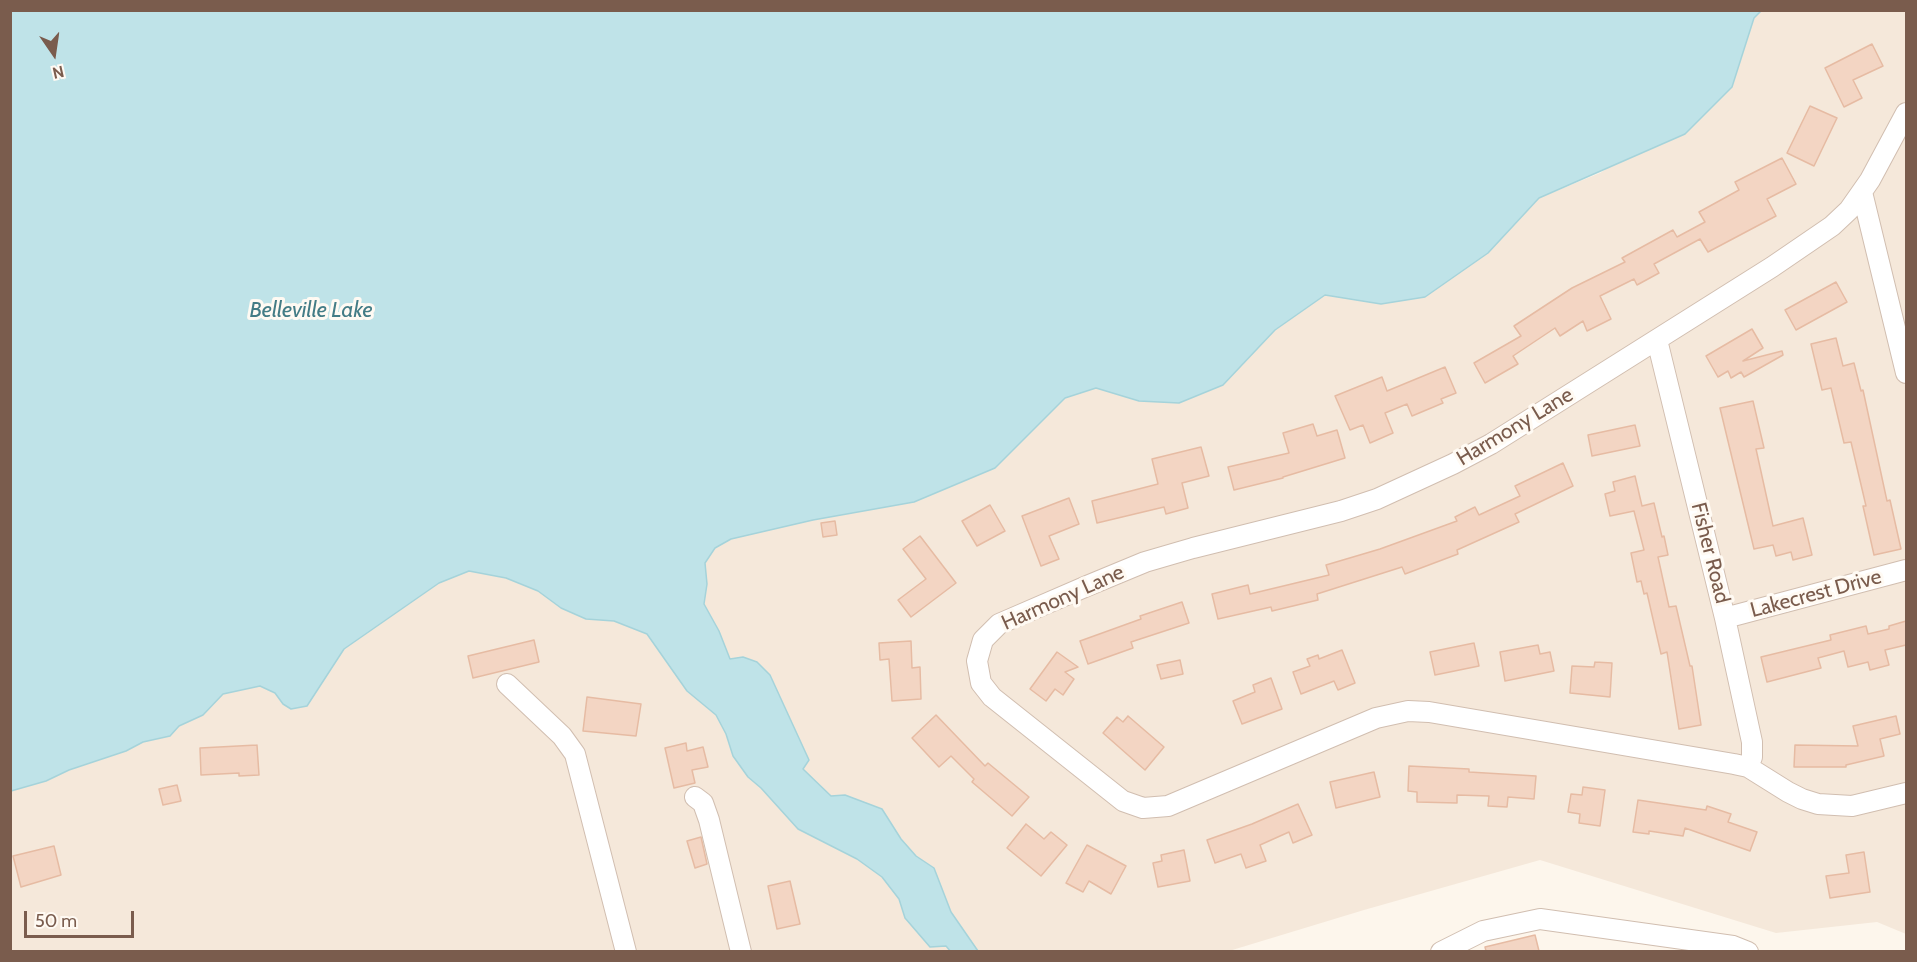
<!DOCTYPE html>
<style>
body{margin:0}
#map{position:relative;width:1917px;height:962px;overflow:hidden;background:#fdf6ec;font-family:Cabin,sans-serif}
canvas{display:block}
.frame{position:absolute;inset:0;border:12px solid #7a5c4d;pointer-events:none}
.north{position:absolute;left:24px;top:24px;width:60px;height:60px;-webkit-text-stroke:4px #fffaf3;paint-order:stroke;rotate:167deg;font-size:16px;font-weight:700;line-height:24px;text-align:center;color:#7a5c4d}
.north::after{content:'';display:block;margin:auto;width:21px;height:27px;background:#7a5c4d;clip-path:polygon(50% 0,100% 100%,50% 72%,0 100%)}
.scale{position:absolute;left:24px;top:911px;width:110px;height:27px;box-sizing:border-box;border:3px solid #7a5c4d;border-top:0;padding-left:8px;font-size:18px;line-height:21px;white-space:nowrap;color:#7a5c4d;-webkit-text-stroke:4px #fffaf3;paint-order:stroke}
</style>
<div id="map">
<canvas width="1917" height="962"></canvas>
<div class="frame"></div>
<div class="north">N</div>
<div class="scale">50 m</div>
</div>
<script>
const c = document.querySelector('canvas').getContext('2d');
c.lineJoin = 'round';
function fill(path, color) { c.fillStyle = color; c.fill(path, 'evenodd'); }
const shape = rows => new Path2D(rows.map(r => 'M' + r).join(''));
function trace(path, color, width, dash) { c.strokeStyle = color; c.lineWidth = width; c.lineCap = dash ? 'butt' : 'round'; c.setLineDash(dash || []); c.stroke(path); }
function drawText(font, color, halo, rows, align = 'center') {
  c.font = font + ' Cabin,sans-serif'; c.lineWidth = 6; c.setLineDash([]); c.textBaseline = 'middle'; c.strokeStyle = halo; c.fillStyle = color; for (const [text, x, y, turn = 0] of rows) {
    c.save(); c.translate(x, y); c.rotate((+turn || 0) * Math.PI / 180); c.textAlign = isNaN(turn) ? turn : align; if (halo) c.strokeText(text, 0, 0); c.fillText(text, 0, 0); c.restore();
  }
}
const residential = shape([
 [1761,11,1906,11,1906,934,1877,922,1776,933,1540,860,1364,910,1229,951,978,951,951,912,934,868,916,856,901,839,882,809,846,795,831,796,803,769,809,760,770,675,757,662,743,657,730,659,719,631,704,604,707,584,705,563,715,548,731,539,813,520,995,468,1065,398,1096,388,1139,401,1223,385,1275,330,1325,295,1381,304,1488,253,1539,198,1600,173,1732,87,1754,18],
 [527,477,957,951,11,951,10,692]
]);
const water = shape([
 [11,10,1761,10,1761,11,1754,18,1732,87,1685,134,1539,198,1488,253,1425,297,1381,304,1325,295,1275,330,1223,385,1179,403,1139,401,1096,388,1065,398,995,468,914,502,813,520,731,539,715,548,705,563,707,584,704,604,719,631,730,659,743,657,757,662,770,675,809,760,803,769,831,796,845,795,882,809,901,839,916,856,934,868,951,912,978,951,951,952,946,946,930,947,905,918,899,899,882,877,857,859,798,829,761,788,748,777,733,756,726,734,716,715,687,691,647,634,614,621,586,619,561,608,538,591,506,578,469,571,439,583,344,649,307,706,291,709,283,704,275,693,260,686,223,694,203,715,179,726,170,736,143,742,126,751,69,770,46,781,11,791,11,10]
]);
const building = shape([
 [1872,44,1883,66,1853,80,1862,98,1844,107,1825,68,1872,44],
 [1810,106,1837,118,1814,166,1787,153,1810,106],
 [1782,158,1796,184,1767,199,1776,216,1708,252,1700,239,1654,264,1659,273,1637,285,1634,279,1600,296,1611,319,1587,331,1583,321,1560,336,1555,328,1513,356,1518,364,1485,383,1474,363,1521,336,1514,326,1572,288,1625,262,1622,258,1673,230,1677,237,1705,222,1699,212,1739,190,1735,182,1782,158],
 [1836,282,1847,302,1796,330,1785,310,1836,282],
 [1752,329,1763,348,1743,361,1782,351,1783,355,1744,377,1741,372,1731,378,1728,371,1718,377,1706,356,1752,329],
 [1836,338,1843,366,1854,363,1861,391,1863,390,1887,501,1890,500,1901,549,1874,555,1863,506,1866,506,1851,442,1844,443,1831,388,1822,390,1811,344,1836,338],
 [1445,367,1456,393,1441,399,1443,403,1412,416,1407,404,1385,413,1393,433,1370,443,1363,425,1350,430,1335,396,1382,377,1387,391,1445,367],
 [1753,401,1764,448,1756,449,1773,526,1803,518,1812,555,1793,560,1791,552,1776,556,1773,545,1754,549,1720,408,1753,401],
 [1313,424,1317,436,1337,430,1345,458,1283,477,1283,478,1234,490,1228,467,1289,453,1283,433,1313,424],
 [1635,425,1640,446,1592,456,1588,435,1635,425],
 [1201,447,1209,476,1182,483,1188,508,1166,514,1164,507,1097,523,1092,501,1158,484,1152,459,1201,447],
 [1563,463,1573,486,1515,514,1519,522,1457,550,1458,554,1405,574,1402,567,1317,594,1318,600,1272,611,1271,607,1218,619,1212,594,1248,585,1250,594,1329,575,1326,565,1380,549,1457,521,1455,517,1475,507,1479,515,1520,496,1515,486,1563,463],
 [1635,476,1642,506,1654,503,1662,537,1664,536,1668,555,1658,557,1669,607,1676,606,1690,666,1692,666,1701,725,1679,729,1667,652,1661,654,1647,593,1644,594,1641,581,1637,582,1631,553,1644,550,1634,511,1610,516,1605,494,1615,491,1613,482,1635,476],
 [1069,498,1079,524,1049,536,1059,559,1041,566,1022,516,1069,498],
 [990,505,1005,531,977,546,962,521,990,505],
 [835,521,837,535,823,537,821,523,835,521],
 [920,536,956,583,911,617,898,600,926,579,903,549,920,536],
 [1182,602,1189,623,1131,642,1133,648,1088,664,1080,641,1141,619,1140,616,1182,602],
 [1906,621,1906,645,1885,650,1889,665,1870,670,1868,662,1848,667,1844,651,1818,658,1821,668,1767,682,1761,657,1831,640,1830,635,1866,626,1868,634,1889,629,1889,626,1906,621],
 [534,640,539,662,473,678,468,656,534,640],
 [911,641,912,668,920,667,921,699,892,701,889,659,880,660,879,643,911,641],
 [1474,643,1479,666,1435,675,1430,652,1474,643],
 [1538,645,1540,654,1550,652,1554,671,1505,681,1500,652,1538,645],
 [1342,650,1355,683,1338,690,1334,681,1301,694,1293,672,1310,666,1307,659,1318,655,1319,659,1342,650],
 [1057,652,1078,667,1065,672,1074,679,1063,695,1055,689,1046,701,1030,689,1057,652],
 [1180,660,1183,674,1161,679,1157,665,1180,660],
 [1595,662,1612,663,1610,697,1570,693,1572,666,1594,667,1595,662],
 [1271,678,1282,709,1242,724,1233,701,1255,692,1253,685,1271,678],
 [587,697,641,704,636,736,583,731,587,697],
 [936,715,985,766,988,763,1029,797,1012,816,972,782,974,779,951,756,939,767,912,738,936,715],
 [1128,716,1164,747,1145,770,1103,733,1117,717,1123,722,1128,716],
 [1896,716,1900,734,1880,739,1884,756,1846,765,1846,767,1794,767,1795,745,1858,746,1853,726,1896,716],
 [686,743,687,751,703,747,708,767,692,770,695,783,674,788,665,748,686,743],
 [257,745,259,775,239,776,239,773,201,775,200,748,257,745],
 [1409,766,1469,769,1469,772,1536,776,1534,799,1508,797,1507,807,1488,806,1489,796,1457,795,1457,803,1417,802,1417,792,1408,791,1409,766],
 [1374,772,1380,797,1336,808,1330,782,1374,772],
 [177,785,181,801,163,805,159,789,177,785],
 [1583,787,1605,790,1600,826,1579,823,1580,814,1568,812,1571,794,1582,795,1583,787],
 [1638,800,1706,810,1707,806,1731,814,1728,822,1757,832,1750,851,1685,828,1683,836,1649,831,1649,834,1633,832,1638,800],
 [1298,804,1312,835,1293,843,1289,832,1260,845,1266,861,1246,868,1241,854,1215,863,1207,840,1252,824,1298,804],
 [1026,824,1044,839,1051,832,1067,845,1041,876,1007,848,1026,824],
 [701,837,707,864,695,868,687,841,701,837],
 [1087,845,1126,866,1111,894,1089,881,1083,892,1066,883,1087,845],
 [54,846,61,875,21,887,13,856,54,846],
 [1184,850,1190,881,1158,887,1153,863,1162,861,1161,855,1184,850],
 [1864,852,1870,892,1830,898,1826,876,1849,873,1846,855,1864,852],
 [790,881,800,924,777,929,768,886,790,881],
 [1535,935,1539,951,1486,951,1485,947,1535,935]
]);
const minor = shape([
 [1906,113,1870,180,1849,210,1832,226,1772,267,1491,444,1453,464,1377,499,1341,511,1193,548,1145,562,1087,586,999,624,983,640,977,661,981,683,992,697,1123,801,1143,808,1168,806,1376,718,1408,711,1429,712,1734,764,1748,767,1788,792,1802,799,1818,804,1852,806,1906,793],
 [1862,192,1906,373],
 [1657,340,1725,618,1752,742,1752,757,1748,767],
 [1725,618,1906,570],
 [507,684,562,736,575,754,626,952],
 [695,797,703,803,709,820,741,952],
 [1441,952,1483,931,1540,919,1733,946,1748,952]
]);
const streetNames = [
 ["Harmony Lane",1515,427,-31],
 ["Fisher Road",1710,553,76],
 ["Lakecrest Drive",1816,594,-15],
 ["Harmony Lane",1063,598,-24]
];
const waterNames = [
 ["Belleville Lake",311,311]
];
fill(residential, '#f5e8da');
fill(water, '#bfe3e8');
trace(water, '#a5d3da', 1.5);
fill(building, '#f3d5c3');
trace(building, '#e6bba3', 1.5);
trace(minor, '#d1beb0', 22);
trace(minor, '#fff', 20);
drawText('21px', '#7a5c4d', '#fffaf3', streetNames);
drawText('italic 22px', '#437c86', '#fffaf3', waterNames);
</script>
